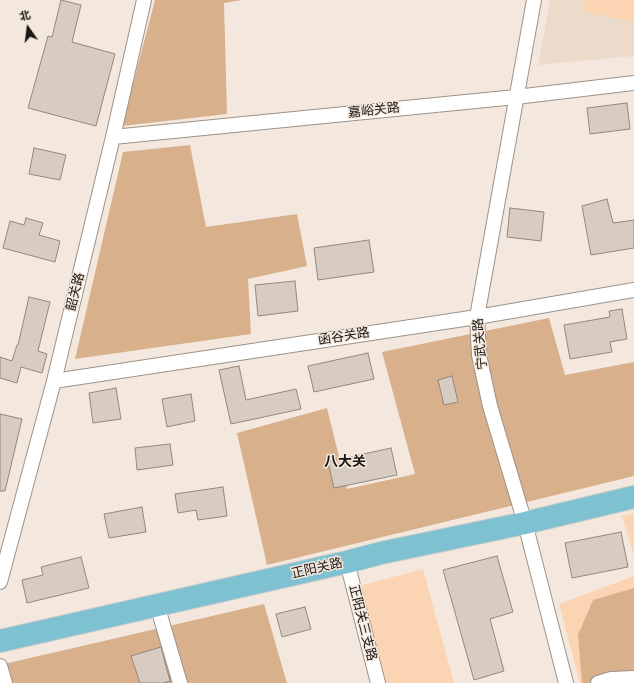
<!DOCTYPE html>
<meta charset="utf-8">
<style>
body{margin:0}
#map{position:relative;width:634px;height:683px;overflow:hidden;background:#f4e8de;font-family:Roboto,"Noto Sans SC",sans-serif}
canvas{display:block}
.north{position:absolute;left:8px;top:8px;width:40px;height:40px;-webkit-text-stroke:3px #f4e8de;paint-order:stroke;rotate:346deg;font-size:11px;font-weight:700;line-height:16px;text-align:center;color:#1a1612}
.north::after{content:'';display:block;margin:auto;width:14px;height:18px;background:#1a1612;clip-path:polygon(50% 0,100% 100%,50% 72%,0 100%)}
</style>
<div id="map">
<canvas width="634" height="683"></canvas>
<div class="north">北</div>
</div>
<script>
const c = document.querySelector('canvas').getContext('2d');
c.lineJoin = 'round';
function fill(path, color) { c.fillStyle = color; c.fill(path, 'evenodd'); }
const shape = rows => new Path2D(rows.map(r => 'M' + r).join(''));
function trace(path, color, width, dash) { c.strokeStyle = color; c.lineWidth = width; c.lineCap = dash ? 'butt' : 'round'; c.setLineDash(dash || []); c.stroke(path); }
function drawText(font, color, halo, rows, align = 'center') {
  c.font = font + ' Roboto,"Noto Sans SC",sans-serif'; c.lineWidth = 3; c.setLineDash([]); c.textBaseline = 'middle'; c.strokeStyle = halo; c.fillStyle = color; for (const [text, x, y, turn = 0] of rows) {
    c.save(); c.translate(x, y); c.rotate((+turn || 0) * Math.PI / 180); c.textAlign = isNaN(turn) ? turn : align; if (halo) c.strokeText(text, 0, 0); c.fillText(text, 0, 0); c.restore();
  }
}
const built = shape([
 [550,0,634,0,634,56,538,65]
]);
const green = shape([
 [585,0,634,0,634,22,583,12],
 [634,513,634,556,622,516],
 [423,569,454,683,374,683,348,589],
 [634,576,634,683,580,683,559,604]
]);
const forest = shape([
 [155,0,242,0,224,3,227,114,122,126],
 [190,145,206,227,297,214,307,266,248,279,251,334,75,359,123,152],
 [549,318,565,375,634,362,634,476,267,565,237,433,327,408,347,489,415,474,382,352],
 [634,588,634,683,582,683,578,635,593,600],
 [264,604,287,683,0,683,4,664]
]);
const building = shape([
 [61,0,81,5,72,42,115,54,96,126,28,108,48,36,52,37,61,0],
 [627,103,630,129,590,134,587,108,627,103],
 [34,148,66,155,60,180,29,174,34,148],
 [607,199,613,223,634,220,634,248,591,255,582,206,607,199],
 [510,208,544,212,541,241,507,237,510,208],
 [26,218,43,223,39,235,60,241,55,262,3,248,10,221,24,225,26,218],
 [369,240,374,272,318,280,314,248,369,240],
 [295,281,298,311,258,316,255,285,295,281],
 [29,297,50,302,38,351,47,354,42,373,21,367,17,383,0,378,0,357,12,361,17,345,18,345,29,297],
 [622,309,627,339,610,342,612,352,570,359,564,325,610,317,609,311,622,309],
 [368,353,374,379,314,392,308,366,368,353],
 [239,366,246,400,296,389,301,409,231,424,219,370,239,366],
 [452,376,458,402,444,405,438,380,452,376],
 [116,388,121,419,93,423,89,393,116,388],
 [191,394,195,421,167,427,162,399,191,394],
 [0,414,22,419,5,491,0,491,0,414],
 [170,444,173,465,137,470,135,448,170,444],
 [391,448,397,475,334,488,328,462,391,448],
 [223,487,227,516,198,520,196,510,178,513,175,494,223,487],
 [142,507,146,532,109,538,104,514,142,507],
 [621,532,628,567,572,578,565,543,621,532],
 [497,556,513,612,490,619,504,671,474,680,443,570,497,556],
 [81,557,89,588,27,603,22,580,43,575,41,567,81,557],
 [305,607,311,629,282,637,276,614,305,607],
 [161,647,170,681,163,683,140,683,131,656,161,647]
]);
const street = shape([
 [534,0,477,317,479,355,490,406,525,523,566,683],
 [113,137,516,97,634,83],
 [54,381,477,317,634,290],
 [347,562,378,683],
 [0,582,54,381,113,137,144,0],
 [157,605,180,683],
 [0,666,5,683],
 [598,683,611,679,634,678]
]);
const primary = shape([
 [0,641,347,562,381,553,525,523,634,497]
]);
const streetNames = [
 ["嘉峪关路",374,111,-6],
 ["韶关路",76,292,-76],
 ["函谷关路",344,337,-9],
 ["宁武关路",481,344,-95],
 ["正阳关路",317,569,-13],
 ["正阳关三支路",362,623,76]
];
const neighbourhoodNames = [
 ["八大关",345,462]
];
fill(built, '#ecdacb');
fill(green, '#fbd5b3');
fill(forest, '#d8b08c');
fill(building, '#d8ccc2');
trace(building, '#92877e', 1);
trace(street, '#9d9288', 16);
trace(primary, '#cdcccb', 24);
trace(street, '#fff', 14);
trace(primary, '#7ec1d1', 22);
drawText('13px', '#1a1612', '#f4e8de', streetNames);
drawText('bold 14px', '#1a1612', '#f4e8de', neighbourhoodNames);
</script>
